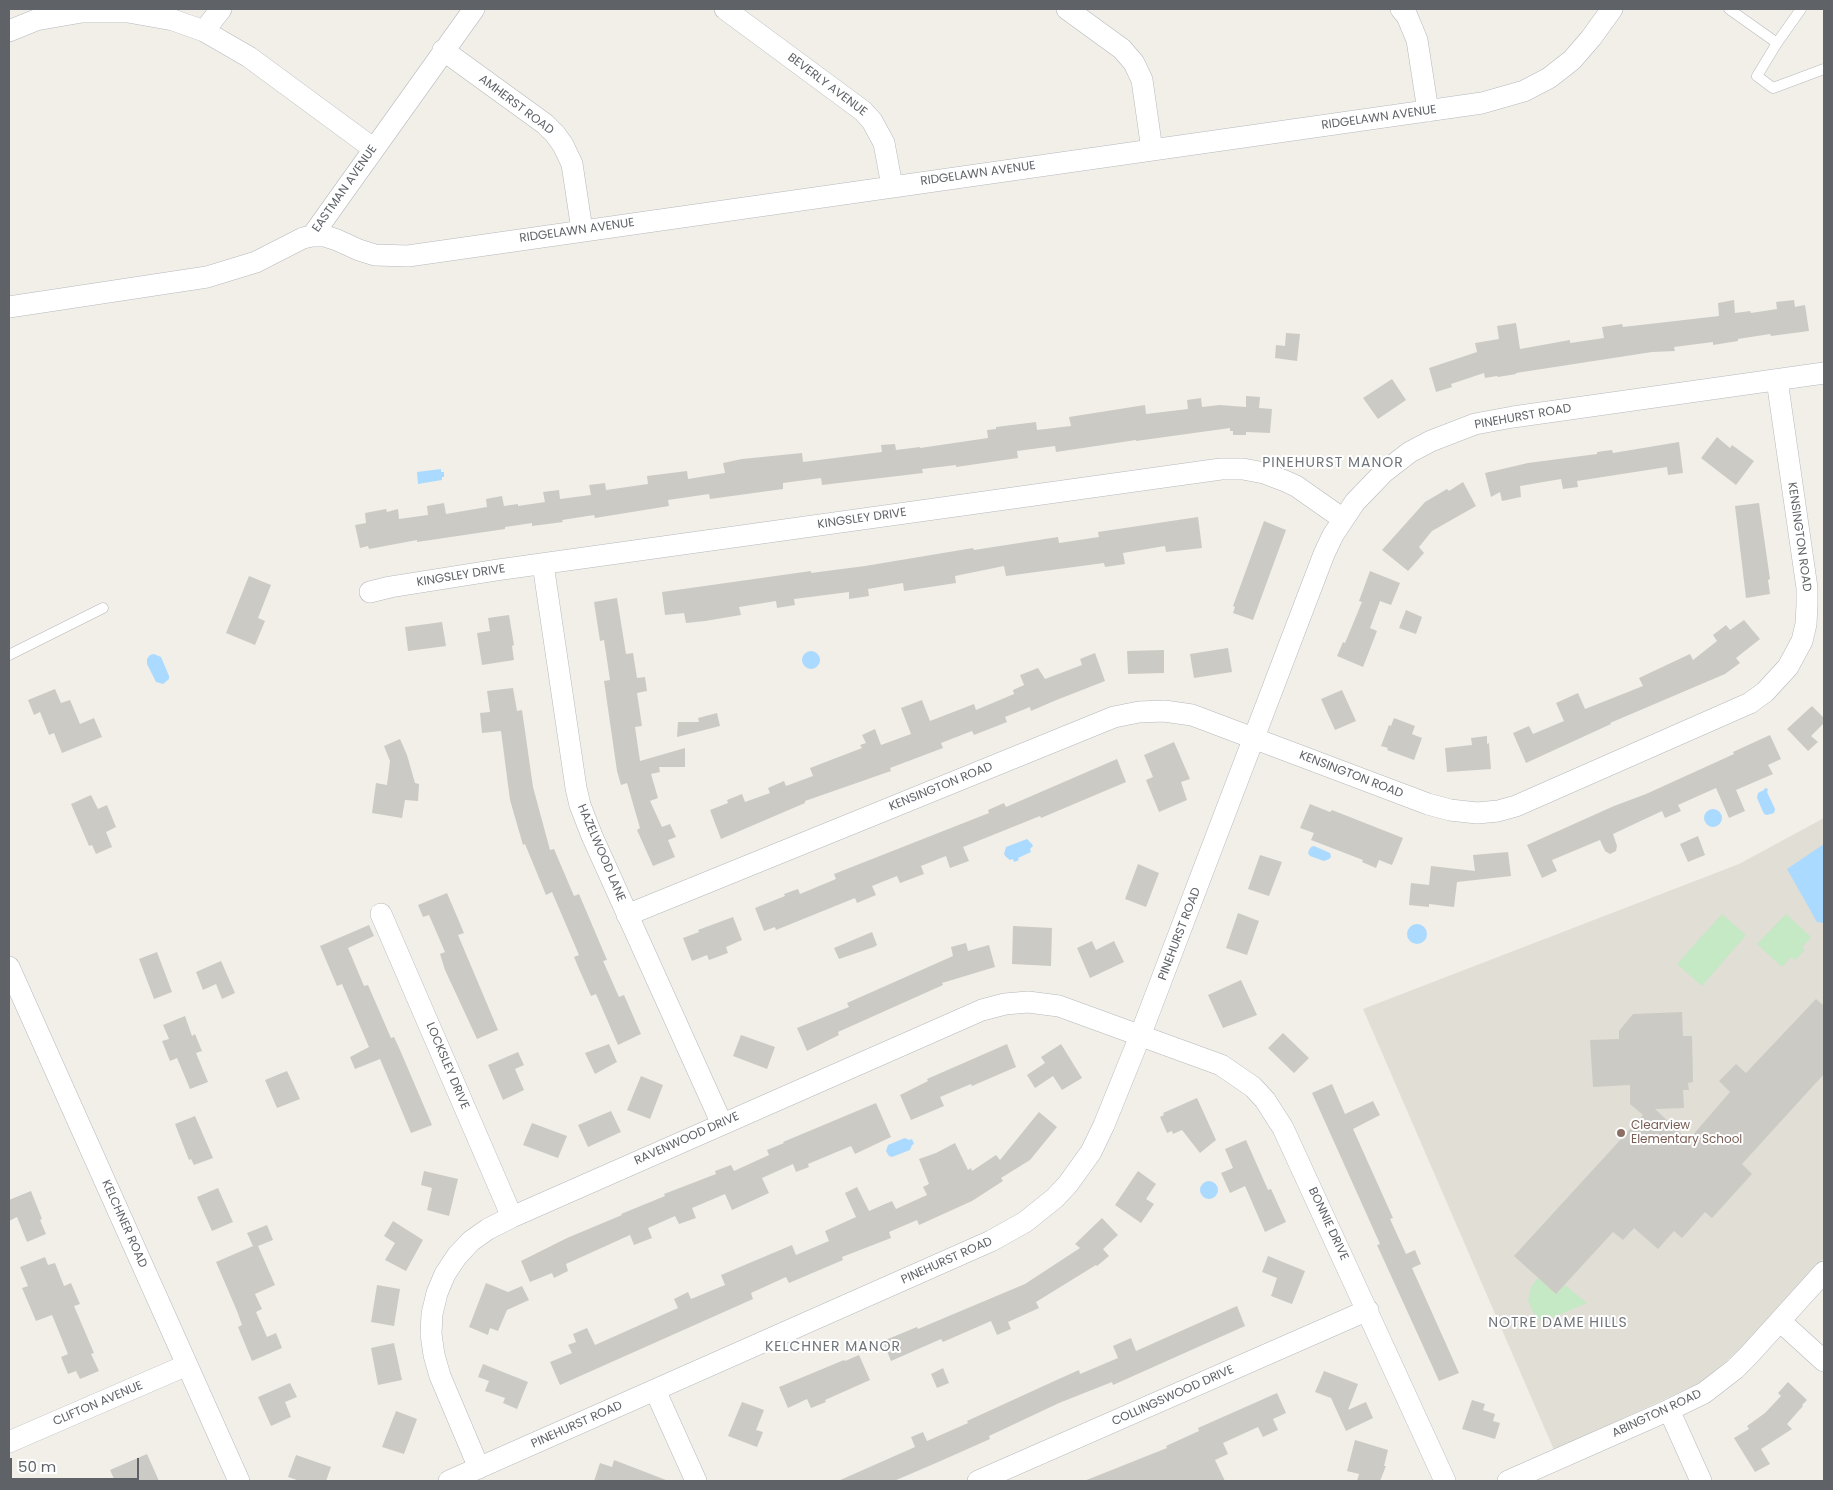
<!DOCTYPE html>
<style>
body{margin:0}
#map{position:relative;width:1833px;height:1490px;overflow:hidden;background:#f1efe8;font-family:Poppins,sans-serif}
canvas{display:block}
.frame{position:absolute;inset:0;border:10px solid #5f6368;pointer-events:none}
.scale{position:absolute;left:10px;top:1458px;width:129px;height:22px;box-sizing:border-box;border:2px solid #5f6368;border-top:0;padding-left:6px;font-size:15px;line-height:18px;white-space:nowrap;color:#5f6368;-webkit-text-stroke:4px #fff;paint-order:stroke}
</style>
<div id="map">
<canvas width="1833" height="1490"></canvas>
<div class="frame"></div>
<div class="scale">50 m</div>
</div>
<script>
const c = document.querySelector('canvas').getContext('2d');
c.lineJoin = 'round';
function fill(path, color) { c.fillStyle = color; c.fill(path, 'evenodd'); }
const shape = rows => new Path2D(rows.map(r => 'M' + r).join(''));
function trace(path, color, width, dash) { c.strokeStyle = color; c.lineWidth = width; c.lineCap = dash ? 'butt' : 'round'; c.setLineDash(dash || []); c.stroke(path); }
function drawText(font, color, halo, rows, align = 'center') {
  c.font = font + ' Poppins,sans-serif'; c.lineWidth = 4; c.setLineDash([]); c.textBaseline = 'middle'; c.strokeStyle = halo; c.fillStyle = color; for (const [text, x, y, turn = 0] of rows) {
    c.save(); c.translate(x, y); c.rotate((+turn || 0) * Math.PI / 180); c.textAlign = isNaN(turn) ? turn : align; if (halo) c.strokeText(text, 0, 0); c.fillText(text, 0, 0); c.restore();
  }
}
const education = shape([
 [1824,818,1824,1258,1741,1348,1704,1381,1554,1450,1363,1009,1739,864]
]);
const green = shape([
 [1722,914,1746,935,1702,986,1677,964],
 [1786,914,1811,937,1802,947,1805,950,1795,960,1791,957,1782,967,1757,944],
 [1538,1278,1556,1294,1565,1285,1587,1303,1542,1322,1533,1312,1528,1300,1531,1287]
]);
const water = shape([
 [441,469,441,472,444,472,444,477,442,477,442,480,418,484,417,472],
 '802 660a9 9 0 1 1 18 0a9 9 0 1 1-18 0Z',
 [154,654,161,657,169,676,169,679,163,684,156,682,147,664,147,659,150,655],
 [1765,788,1768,789,1767,792,1775,809,1774,813,1767,815,1764,814,1757,798,1758,793,1764,790],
 '1704 818a9 9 0 1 1 18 0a9 9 0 1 1-18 0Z',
 [1027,839,1032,844,1033,846,1030,849,1031,852,1018,858,1019,860,1014,862,1013,859,1010,860,1006,857,1004,854,1006,847],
 [1824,844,1824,923,1817,922,1787,869],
 [1314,846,1330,853,1331,857,1329,859,1324,861,1310,856,1308,853,1309,850,1311,847],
 '1407 934a10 10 0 1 1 20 0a10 10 0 1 1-20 0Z',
 [905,1138,909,1140,912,1139,914,1144,912,1145,910,1150,892,1157,889,1156,886,1151,888,1145],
 '1200 1190a9 9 0 1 1 18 0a9 9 0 1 1-18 0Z'
]);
const building = shape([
 [1734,300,1735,313,1750,311,1751,313,1777,309,1776,302,1794,300,1795,307,1805,305,1809,331,1771,336,1770,334,1738,339,1738,341,1713,345,1713,342,1674,347,1675,351,1652,352,1516,373,1516,374,1498,377,1497,376,1485,378,1484,373,1451,384,1452,387,1436,392,1429,368,1477,352,1475,343,1499,339,1497,326,1516,323,1520,349,1570,340,1570,343,1604,338,1602,327,1622,324,1623,327,1719,316,1718,303],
 [1286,333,1300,334,1297,361,1275,358,1276,345,1285,346],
 [1392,379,1406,400,1378,419,1363,398],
 [1246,396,1260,397,1259,408,1272,409,1270,433,1246,432,1246,435,1233,435,1233,431,1230,431,1230,428,1136,441,1136,440,1056,452,1055,446,1017,451,1018,458,956,467,956,465,922,469,923,473,822,485,821,478,783,483,783,489,710,499,709,494,668,500,669,506,595,518,594,515,562,520,563,522,532,526,532,523,505,527,505,529,417,542,417,540,369,549,368,546,360,548,355,525,366,523,365,513,386,509,387,512,398,509,399,519,428,515,427,506,444,503,446,514,487,507,486,499,502,496,504,506,518,504,518,506,545,502,543,492,559,490,560,499,591,495,589,485,605,483,606,490,648,484,647,476,687,471,688,479,725,473,723,463,742,459,802,453,803,462,882,452,881,445,895,444,896,450,920,447,920,448,988,438,987,430,996,429,996,427,1036,422,1037,430,1071,426,1069,417,1145,405,1146,414,1188,409,1187,400,1201,398,1202,407,1220,405,1246,407],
 [1717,437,1730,448,1732,445,1754,461,1736,485,1701,458],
 [1679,442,1683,473,1668,475,1667,467,1577,481,1578,487,1563,489,1561,479,1520,486,1521,497,1502,501,1500,492,1491,497,1485,473,1528,463,1597,454,1597,452,1612,450,1613,453],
 [1463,482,1476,506,1432,531,1419,547,1424,553,1408,571,1382,550,1425,502,1447,489,1449,491],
 [1759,503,1770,579,1768,580,1770,594,1746,598,1735,506],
 [1198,517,1202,548,1166,552,1165,546,1123,553,1125,564,1105,567,1104,563,1006,576,1004,566,955,576,956,583,904,591,903,583,868,589,869,596,849,599,849,592,794,599,795,605,777,608,776,601,739,607,741,615,705,621,686,623,684,613,665,615,662,592,811,571,811,573,865,566,973,548,974,550,1058,537,1059,543,1099,537,1098,532],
 [1264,521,1286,530,1253,620,1233,613,1235,607,1233,606],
 [1370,571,1400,583,1391,605,1380,601,1370,628,1377,631,1363,667,1337,656,1343,642,1345,643,1362,602,1359,601],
 [249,576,271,585,258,618,265,621,255,645,226,633],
 [617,598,626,654,633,653,637,678,645,677,647,691,637,693,642,726,635,727,640,761,685,748,685,767,659,767,660,772,651,774,658,798,650,801,662,827,670,824,676,837,668,840,675,857,653,866,637,830,640,828,627,783,621,785,617,771,604,681,610,680,604,640,600,641,594,602],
 [1406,610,1422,617,1416,634,1399,628],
 [509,615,514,645,512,646,514,660,482,665,477,633,490,631,488,618],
 [1744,620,1760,639,1736,658,1740,663,1725,674,1610,723,1611,724,1526,763,1513,733,1529,726,1533,734,1564,721,1556,703,1578,693,1585,709,1643,686,1639,678,1690,654,1693,660,1717,641,1713,635,1726,625,1730,630],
 [442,622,446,646,408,651,405,627],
 [1228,648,1232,672,1194,678,1190,654],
 [1164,650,1164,673,1128,674,1127,651],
 [1095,653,1105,681,1054,701,1031,711,1030,707,1005,717,1007,722,974,735,972,731,941,743,943,748,890,768,891,771,805,801,805,803,721,839,710,810,728,803,727,800,742,794,745,802,770,793,768,788,784,781,786,786,813,776,810,768,862,748,860,745,866,743,862,735,875,729,881,745,911,734,901,708,922,700,930,721,974,704,976,710,1014,694,1013,690,1024,685,1020,675,1038,668,1045,679,1082,665,1080,659],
 [513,688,517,711,522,710,533,787,550,850,554,849,574,896,579,894,607,960,603,961,619,997,624,995,641,1034,618,1045,596,994,591,996,579,969,574,957,579,955,552,892,546,895,525,844,523,845,510,800,501,731,482,733,480,713,490,712,487,691],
 [55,689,61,703,70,700,80,724,94,718,102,737,62,753,54,733,49,735,40,712,34,715,28,700],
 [1342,690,1356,721,1335,730,1321,699],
 [1812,706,1824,718,1824,723,1811,736,1818,742,1808,751,1787,729],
 [717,713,720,726,677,737,678,722,699,722,698,718],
 [1394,718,1415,726,1412,734,1422,738,1414,760,1387,750,1388,748,1381,746,1389,725,1391,726],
 [1770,735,1781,759,1768,765,1773,774,1736,790,1745,811,1729,818,1716,788,1678,805,1681,811,1665,818,1662,811,1613,834,1617,846,1616,851,1610,854,1605,851,1600,840,1552,860,1557,871,1542,878,1527,845,1614,806,1646,794,1734,754,1733,752],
 [1487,736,1487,744,1489,743,1491,769,1447,772,1445,748,1472,745,1471,738],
 [400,739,407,755,415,783,419,784,418,801,405,800,402,818,372,813,376,783,387,785,390,761,384,746],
 [1174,742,1190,779,1181,782,1187,800,1159,812,1146,780,1153,777,1144,755],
 [1117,759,1126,782,1041,818,1040,816,963,847,969,861,950,868,946,856,921,866,924,874,900,883,897,876,872,886,876,895,857,903,855,898,776,930,775,927,764,931,755,908,785,896,784,894,798,889,800,894,836,879,834,874,989,813,988,810,1004,803,1006,807],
 [91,795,98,809,107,805,116,827,106,832,112,847,96,854,92,845,89,846,71,804],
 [1310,804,1330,812,1332,810,1403,838,1392,865,1379,860,1376,868,1362,862,1363,860,1311,840,1314,833,1300,828],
 [1698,836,1705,855,1688,862,1680,844],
 [1508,852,1511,876,1457,882,1454,907,1429,904,1429,907,1409,905,1411,883,1429,885,1431,866,1475,871,1473,855],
 [1260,855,1282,862,1269,896,1248,889],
 [1138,864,1159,873,1146,907,1125,899],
 [447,893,464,933,458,935,498,1030,477,1039,445,970,440,954,445,952,429,915,423,917,418,905],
 [1238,913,1259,921,1247,955,1226,948],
 [733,917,742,940,726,947,728,953,709,960,707,955,692,961,683,938,699,932,698,930],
 [369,925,374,936,348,948,364,986,368,985,391,1038,394,1037,400,1050,432,1125,411,1133,380,1059,355,1069,350,1057,369,1047,342,984,337,986,320,946],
 [1013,926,1052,928,1051,966,1012,964],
 [872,932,877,945,874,947,839,959,834,948],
 [1092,941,1096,950,1114,941,1124,962,1090,978,1077,948],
 [966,943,968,951,989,945,995,967,942,983,943,985,838,1032,839,1035,807,1051,797,1028,849,1007,847,1003,953,956,951,947],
 [157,952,172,992,154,999,139,959],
 [221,961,235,993,222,999,216,984,203,990,196,972],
 [1241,980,1257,1015,1223,1028,1208,995],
 [1816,999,1824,1006,1824,1074,1742,1164,1752,1174,1712,1218,1705,1212,1682,1238,1674,1231,1658,1249,1634,1228,1623,1240,1613,1232,1556,1294,1514,1256,1643,1115,1630,1104,1630,1085,1593,1087,1590,1040,1619,1039,1619,1031,1633,1014,1682,1012,1683,1036,1692,1036,1693,1082,1688,1083,1689,1090,1683,1090,1684,1108,1655,1109,1686,1138,1686,1143,1730,1092,1719,1081,1736,1064,1746,1073],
 [185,1016,192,1036,195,1034,202,1051,196,1053,208,1082,190,1089,177,1058,170,1061,162,1041,169,1039,163,1025],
 [1283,1033,1309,1058,1294,1073,1268,1048],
 [741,1035,775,1047,767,1069,733,1056],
 [609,1044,617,1062,595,1074,585,1053],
 [1007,1044,1016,1067,972,1086,971,1084,940,1097,944,1106,911,1120,900,1095,928,1081,927,1079],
 [1061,1044,1082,1078,1062,1090,1053,1076,1035,1088,1027,1075,1045,1063,1041,1057],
 [518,1052,524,1065,515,1069,524,1090,503,1100,488,1065],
 [287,1071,300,1099,277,1108,265,1080],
 [641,1076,663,1085,650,1119,627,1110],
 [1332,1084,1345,1114,1373,1101,1380,1115,1353,1129,1393,1218,1390,1219,1406,1254,1415,1250,1421,1264,1412,1268,1459,1373,1439,1381,1377,1245,1380,1244,1312,1093],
 [1197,1098,1216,1140,1200,1153,1182,1130,1173,1134,1172,1131,1167,1133,1160,1117,1164,1115,1163,1113],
 [876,1103,891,1137,855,1154,851,1146,808,1164,809,1167,796,1172,793,1164,762,1178,769,1193,732,1210,725,1194,692,1208,696,1218,679,1224,675,1216,648,1228,652,1238,634,1245,630,1235,566,1264,568,1271,554,1278,552,1273,530,1282,521,1261,567,1238,622,1215,621,1214,665,1196,664,1194,716,1174,715,1171,731,1165,734,1171,769,1155,767,1150,784,1143,783,1142],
 [611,1111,621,1132,588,1147,578,1125],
 [1039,1112,1057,1127,1030,1160,1001,1178,1003,1181,972,1201,919,1225,917,1220,889,1232,891,1238,842,1257,843,1260,789,1283,786,1277,751,1293,753,1299,560,1385,550,1362,572,1353,568,1345,576,1342,573,1334,587,1328,595,1345,678,1308,674,1299,688,1292,691,1299,725,1285,721,1275,792,1245,796,1255,829,1241,825,1231,856,1217,845,1193,857,1187,869,1211,892,1201,896,1209,927,1195,923,1187,929,1184,919,1159,936,1153,955,1143,968,1170,971,1168,972,1171,996,1155,1000,1160],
 [195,1116,213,1158,194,1165,191,1159,189,1160,175,1124],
 [532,1123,567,1136,558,1158,523,1145],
 [1246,1140,1268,1190,1271,1189,1286,1222,1265,1232,1245,1186,1230,1193,1221,1173,1233,1168,1225,1149],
 [424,1171,458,1179,449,1216,427,1210,432,1188,421,1185],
 [1138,1171,1156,1184,1146,1199,1154,1204,1141,1223,1115,1205],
 [218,1188,233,1222,212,1231,197,1197],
 [31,1191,42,1219,40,1220,46,1234,27,1242,17,1217,9,1221,9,1200],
 [1102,1218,1118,1235,1103,1249,1109,1256,1097,1266,1096,1265,1036,1302,1039,1308,1008,1322,1011,1329,997,1335,991,1321,943,1342,941,1339,891,1361,883,1341,917,1327,918,1329,1025,1284,1080,1248,1075,1244],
 [393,1221,423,1240,406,1271,385,1260,395,1243,384,1236],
 [267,1225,273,1240,258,1246,275,1285,255,1294,262,1309,256,1312,267,1337,276,1333,282,1348,252,1361,238,1327,242,1325,237,1311,216,1262,253,1246,247,1233],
 [1268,1256,1305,1271,1292,1304,1271,1296,1277,1278,1262,1272],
 [45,1257,48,1265,55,1263,64,1286,71,1283,80,1304,74,1306,94,1353,91,1354,99,1371,80,1379,76,1371,68,1374,61,1357,68,1354,52,1315,36,1321,22,1288,28,1286,20,1267],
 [486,1283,508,1292,522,1286,529,1300,507,1310,498,1331,490,1328,488,1335,469,1327],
 [377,1285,400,1289,394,1326,371,1322],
 [1237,1306,1245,1326,1113,1385,1112,1382,1059,1403,989,1436,990,1439,936,1463,894,1481,838,1481,915,1447,911,1437,923,1432,927,1441,968,1423,967,1421,1050,1383,1079,1370,1080,1374,1118,1358,1113,1346,1131,1338,1136,1351],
 [394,1343,402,1380,378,1385,371,1348],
 [859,1355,870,1380,825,1400,826,1402,811,1408,807,1399,788,1408,779,1387,844,1360,845,1361],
 [483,1364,528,1382,517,1409,503,1403,505,1398,485,1391,489,1381,478,1377],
 [943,1368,949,1383,937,1388,931,1374],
 [1324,1371,1358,1384,1348,1410,1366,1402,1373,1418,1346,1431,1331,1398,1315,1392],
 [1788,1382,1807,1400,1802,1405,1803,1406,1787,1424,1792,1429,1761,1449,1770,1464,1755,1472,1734,1438,1749,1429,1747,1426,1765,1413,1781,1396,1778,1393],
 [290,1383,297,1397,285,1402,291,1417,271,1426,258,1397],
 [1277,1393,1286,1413,1273,1419,1278,1430,1263,1437,1258,1427,1223,1443,1228,1454,1215,1460,1225,1481,1084,1481,1167,1448,1166,1446,1199,1431,1198,1428],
 [1472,1400,1485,1404,1483,1410,1495,1414,1493,1421,1500,1423,1495,1439,1462,1429],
 [742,1402,764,1410,756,1430,763,1432,757,1447,728,1436],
 [396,1411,417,1419,404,1454,382,1447],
 [1355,1440,1388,1450,1384,1466,1386,1466,1380,1481,1357,1481,1359,1474,1347,1471],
 [147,1454,159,1481,115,1481,110,1470],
 [296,1455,331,1467,326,1481,300,1481,288,1477],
 [614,1460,666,1480,665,1481,594,1481,600,1463,612,1467]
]);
const service = shape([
 [1729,9,1777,43,1801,9],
 [1777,43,1757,76,1773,88,1824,69],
 [9,655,103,608]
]);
const minor = shape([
 [725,9,863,111,872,121,884,143,892,186],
 [1067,9,1122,49,1134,63,1142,80,1152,150],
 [1401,9,1407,16,1417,40,1428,111],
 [9,31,36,20,82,12,128,12,173,20,204,31,249,57,374,149],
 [204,31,221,9],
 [443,50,545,124,555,134,563,145,572,164,582,230],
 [312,236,325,236,337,240,359,250,375,255,408,256,1482,103,1524,91,1549,78,1572,60,1591,38,1612,9],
 [9,307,207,277,256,262,303,238,312,236,474,9],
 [543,564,576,788,580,805,592,836,722,1124],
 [370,592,390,587,497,570,1221,469,1243,469,1264,473,1285,481,1296,486,1343,519],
 [381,914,512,1217],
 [627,915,1114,717,1139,712,1164,711,1192,715,1428,804,1450,810,1477,813,1498,811,1516,806,1750,703,1765,692,1788,667,1802,641,1806,624,1807,605,1807,588,1777,380],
 [9,967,239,1481],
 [1780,1321,1824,1361],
 [655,1390,696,1481],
 [1669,1410,1701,1481],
 [9,1442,187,1365],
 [479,1468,440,1376,434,1355,431,1334,432,1314,437,1293,445,1274,457,1256,471,1241,488,1229,512,1217,982,1010,1005,1004,1028,1002,1059,1006,1221,1065,1253,1087,1265,1100,1283,1128,1445,1481],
 [449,1481,991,1241,1025,1222,1055,1198,1068,1184,1091,1152,1104,1125,1140,1036,1324,554,1333,535,1355,502,1384,472,1410,452,1431,441,1475,424,1513,417,1824,373],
 [978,1481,1368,1310],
 [1508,1481,1669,1410,1704,1393,1735,1369,1749,1355,1824,1272]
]);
const markers = [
 [1621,1133,5,"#8d6e63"]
];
const streetNames = [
 ["BEVERLY AVENUE",827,85,37],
 ["AMHERST ROAD",516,105,37],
 ["RIDGELAWN AVENUE",1379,118,-8],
 ["RIDGELAWN AVENUE",978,174,-8],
 ["EASTMAN AVENUE",345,189,-55],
 ["RIDGELAWN AVENUE",577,231,-8],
 ["PINEHURST ROAD",1523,417,-10],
 ["KINGSLEY DRIVE",862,519,-8],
 ["KENSINGTON ROAD",1799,537,82],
 ["KINGSLEY DRIVE",461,576,-9],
 ["KENSINGTON ROAD",1351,775,21],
 ["KENSINGTON ROAD",941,787,-22],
 ["HAZELWOOD LANE",601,853,67],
 ["PINEHURST ROAD",1180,934,-69],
 ["LOCKSLEY DRIVE",447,1066,67],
 ["RAVENWOOD DRIVE",687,1139,-24],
 ["KELCHNER ROAD",124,1224,66],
 ["BONNIE DRIVE",1328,1224,65],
 ["PINEHURST ROAD",947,1261,-24],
 ["COLLINGSWOOD DRIVE",1173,1396,-24],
 ["CLIFTON AVENUE",98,1404,-23],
 ["ABINGTON ROAD",1657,1414,-25],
 ["PINEHURST ROAD",577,1425,-24]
];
const educationNames = [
 ["Clearview",1631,1126],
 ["Elementary School",1631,1140]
];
const neighbourhoodNames = [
 ["PINEHURST MANOR",1333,463],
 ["NOTRE DAME HILLS",1558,1323],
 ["KELCHNER MANOR",833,1347]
];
fill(education, '#e1ded6');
fill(green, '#c5e8c5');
fill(water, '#aadaff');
fill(building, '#cccac5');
trace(service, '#b5b8bc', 11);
trace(minor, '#b5b8bc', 22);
trace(service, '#fff', 10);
trace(minor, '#fff', 21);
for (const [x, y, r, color] of markers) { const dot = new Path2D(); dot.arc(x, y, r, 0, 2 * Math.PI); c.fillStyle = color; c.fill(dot); trace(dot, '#fff', 2); }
drawText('12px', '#5f6368', '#fff', streetNames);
drawText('12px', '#785e54', '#fff', educationNames, 'left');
c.letterSpacing = '1px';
drawText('14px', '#70757a', '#fff', neighbourhoodNames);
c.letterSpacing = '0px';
</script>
